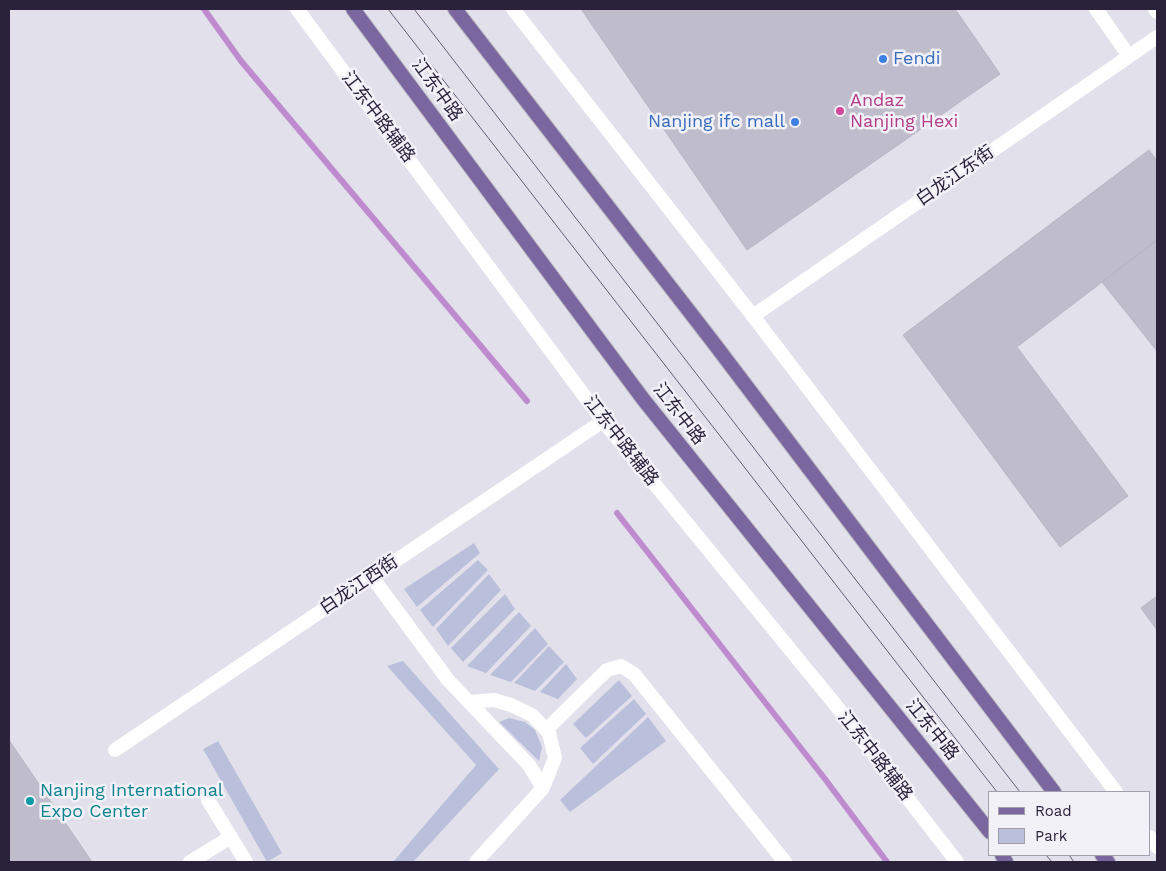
<!DOCTYPE html>
<meta charset="utf-8">
<style>
body{margin:0}
#map{position:relative;width:1166px;height:871px;overflow:hidden;background:#e2e1eb;font-family:"Work Sans",sans-serif}
canvas{display:block}
.frame{position:absolute;inset:0;border:10px solid #2a223b;pointer-events:none}
.legend{position:absolute;left:988px;top:791px;width:162px;height:65px;box-sizing:border-box;background:#f2f1f8;border:1px solid #a29eac;margin:0;padding:6px 9px;list-style:none;font-size:15px;color:#2a223b}
.legend li{display:flex;align-items:center;gap:10px;height:25px}
.legend b{width:25px;border:1px solid #a29eac}
</style>
<div id="map">
<canvas width="1166" height="871"></canvas>
<div class="frame"></div>
<ul class="legend">
<li><b style="height:6px;background:#7a679f"></b>Road</li>
<li><b style="height:14px;background:#babfdb"></b>Park</li>
</ul>
</div>
<script>
const c = document.querySelector('canvas').getContext('2d');
c.lineJoin = 'round';
function fill(path, color) { c.fillStyle = color; c.fill(path, 'evenodd'); }
const shape = rows => new Path2D(rows.map(r => 'M' + r).join(''));
function trace(path, color, width, dash) { c.strokeStyle = color; c.lineWidth = width; c.lineCap = dash ? 'butt' : 'round'; c.setLineDash(dash || []); c.stroke(path); }
function drawText(font, color, halo, rows, align = 'center') {
  c.font = font + ' "Work Sans","Noto Sans SC",sans-serif'; c.lineWidth = 5; c.setLineDash([]); c.textBaseline = 'middle'; c.strokeStyle = halo; c.fillStyle = color; for (const [text, x, y, turn = 0] of rows) {
    c.save(); c.translate(x, y); c.rotate((+turn || 0) * Math.PI / 180); c.textAlign = isNaN(turn) ? turn : align; if (halo) c.strokeText(text, 0, 0); c.fillText(text, 0, 0); c.restore();
  }
}
const green = shape([
 [474,543,480,553,417,607,404,589],
 [478,560,488,570,433,627,420,610],
 [489,574,501,590,448,646,436,629],
 [505,594,515,609,463,662,451,648],
 [519,612,531,626,486,673,467,666],
 [535,628,548,644,511,682,490,675],
 [549,646,564,662,535,691,514,683],
 [403,661,499,769,413,862,393,862,476,765,387,666],
 [566,664,577,679,558,699,540,692],
 [619,680,632,696,586,738,573,724],
 [634,699,646,714,593,764,580,748],
 [648,717,666,741,570,812,560,800],
 [509,718,525,722,535,730,542,747,539,761,499,722],
 [218,741,282,853,267,862,203,749]
]);
const stream = shape([
 [204,9,241,61,527,401],
 [617,513,825,779,887,862]
]);
const building = shape([
 [581,9,955,9,1000,74,747,250,581,9],
 [1149,150,1157,161,1157,240,1017,347,1128,496,1060,547,903,335,1149,150],
 [1157,240,1157,351,1102,282,1157,240],
 [1157,596,1157,630,1141,608,1157,596],
 [9,740,92,862,9,862,9,740]
]);
const minor = shape([
 [1096,9,1129,56],
 [1155,9,1157,12],
 [753,316,1157,37],
 [372,577,448,680,529,765,543,788],
 [469,702,494,700,511,705,532,715,549,733,555,758,543,788,476,862],
 [546,730,607,670,621,666,634,674,785,862],
 [115,750,603,421],
 [208,800,246,862],
 [190,862,231,837]
]);
const tertiary = shape([
 [297,9,603,421,834,703,957,862],
 [513,9,753,316,1116,792],
 [1150,837,1157,847]
]);
const primary = shape([
 [353,9,643,399,990,832],
 [455,9,713,342,1054,792],
 [1002,855,1006,862],
 [1102,855,1108,862]
]);
const tram = shape([
 [388,9,997,792],
 [414,9,1020,792],
 [1046,855,1052,862],
 [1069,855,1074,862]
]);
const markers = [
 [883,59,5,"#3f7fe0"],
 [840,111,5,"#d1479c"],
 [795,122,5,"#3f7fe0"],
 [30,801,5,"#0f9aa8"]
];
const shopNames = [
 ["Fendi",893,59],
 ["Nanjing ifc mall",785,122,"right"]
];
const streetNames = [
 ["江东中路",437,90,54],
 ["江东中路辅路",378,117,53],
 ["白龙江东街",955,176,-35],
 ["江东中路",679,414,52],
 ["江东中路辅路",621,441,52],
 ["白龙江西街",359,585,-34],
 ["江东中路",932,730,51],
 ["江东中路辅路",875,756,52]
];
const hotelNames = [
 ["Andaz",850,101],
 ["Nanjing Hexi",850,122]
];
const cultureNames = [
 ["Nanjing International",40,791],
 ["Expo Center",40,812]
];
fill(green, '#babfdb');
trace(stream, '#be8bce', 6);
fill(building, '#bfbdcb');
trace(building, '#b7b4c4', 1);
trace(primary, '#bfbdc4', 16);
trace(minor, '#fff', 14);
trace(tertiary, '#fff', 14);
trace(primary, '#7a679f', 14);
trace(tram, '#655c77', 1);
for (const [x, y, r, color] of markers) { const dot = new Path2D(); dot.arc(x, y, r, 0, 2 * Math.PI); c.fillStyle = color; c.fill(dot); trace(dot, '#f2f1f8', 2); }
drawText('18px', '#366cbe', '#f2f1f8', shopNames, 'left');
drawText('18px', '#2a223b', '#f2f1f8', streetNames);
drawText('18px', '#b23c85', '#f2f1f8', hotelNames, 'left');
drawText('18px', '#0d838f', '#f2f1f8', cultureNames, 'left');
</script>
